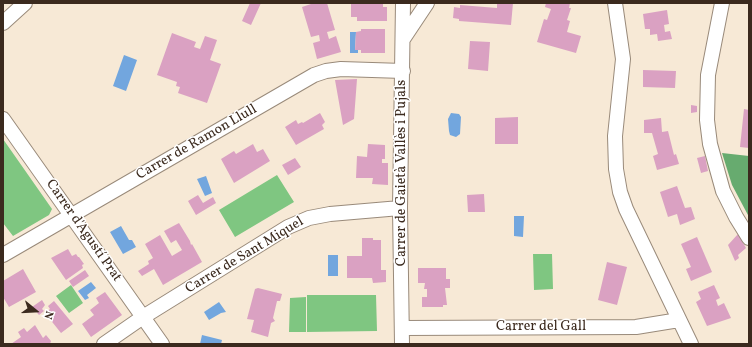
<!DOCTYPE html>
<meta charset="utf-8">
<style>
body{margin:0}
#map{position:relative;width:752px;height:347px;overflow:hidden;background:#f7e9d6;font-family:Vollkorn,serif}
canvas{display:block}
.frame{position:absolute;inset:0;border:4px solid #3b2a1e;pointer-events:none}
.north{position:absolute;left:16px;top:291px;width:40px;height:40px;-webkit-text-stroke:3px #fff;paint-order:stroke;rotate:108deg;font-size:11px;font-weight:700;line-height:16px;text-align:center;color:#3b2a1e}
.north::after{content:'';display:block;margin:auto;width:14px;height:18px;background:#3b2a1e;clip-path:polygon(50% 0,100% 100%,50% 72%,0 100%)}
</style>
<div id="map">
<canvas width="752" height="347"></canvas>
<div class="frame"></div>
<div class="north">N</div>
</div>
<script>
const c = document.querySelector('canvas').getContext('2d');
c.lineJoin = 'round';
function fill(path, color) { c.fillStyle = color; c.fill(path, 'evenodd'); }
const shape = rows => new Path2D(rows.map(r => 'M' + r).join(''));
function trace(path, color, width, dash) { c.strokeStyle = color; c.lineWidth = width; c.lineCap = dash ? 'butt' : 'round'; c.setLineDash(dash || []); c.stroke(path); }
function drawText(font, color, halo, rows, align = 'center') {
  c.font = font + ' Vollkorn,serif'; c.lineWidth = 3; c.setLineDash([]); c.textBaseline = 'middle'; c.strokeStyle = halo; c.fillStyle = color; for (const [text, x, y, turn = 0] of rows) {
    c.save(); c.translate(x, y); c.rotate((+turn || 0) * Math.PI / 180); c.textAlign = isNaN(turn) ? turn : align; if (halo) c.strokeText(text, 0, 0); c.fillText(text, 0, 0); c.restore();
  }
}
const green = shape([
 [3,139,52,209,49,215,13,236,3,223],
 [277,175,294,202,235,237,219,210],
 [533,254,552,254,553,289,534,290],
 [71,285,83,303,69,313,56,296],
 [307,295,376,295,377,331,307,332],
 [306,297,306,332,289,332,290,298]
]);
const forest = shape([
 [722,153,749,156,749,217,732,185]
]);
const water = shape([
 [350,32,356,32,355,50,358,50,358,53,350,53],
 [124,55,137,60,126,91,113,86],
 [451,113,459,114,461,117,460,134,456,137,450,135,449,131,448,119],
 [206,176,212,193,205,196,197,179],
 [514,216,524,216,523,237,514,236],
 [121,226,129,240,132,240,136,247,123,254,110,232],
 [328,255,338,255,338,276,328,276],
 [91,282,96,288,87,295,89,298,85,300,78,291],
 [219,302,226,312,221,313,209,320,204,312],
 [202,335,222,340,221,344,200,344]
]);
const building = shape([
 [250,3,261,3,251,25,242,21],
 [314,3,327,3,335,30,327,32,329,39,336,36,341,52,317,59,313,43,320,41,319,35,311,37,302,7],
 [351,3,383,3,383,7,387,7,387,21,357,21,357,17,351,17],
 [497,3,513,3,511,25,459,21,459,19,453,18,454,7,460,8,460,5,497,8],
 [546,3,570,3,569,8,571,8,567,20,570,21,567,32,581,36,576,53,537,42,544,19,547,20,551,9,545,7],
 [667,10,669,24,664,25,665,32,670,31,672,39,658,41,657,34,650,35,650,29,645,29,643,14],
 [361,29,385,29,385,53,361,53,361,50,355,50,356,32,361,31],
 [172,33,196,42,194,47,200,49,205,36,217,40,210,60,221,64,207,103,178,93,180,87,176,86,177,82,157,75],
 [470,41,490,42,488,71,468,69],
 [643,70,676,71,675,88,643,87],
 [357,79,354,119,343,125,335,80],
 [691,105,697,106,697,112,691,113],
 [744,109,749,110,749,148,740,147],
 [320,113,325,122,322,125,324,129,296,145,285,127,296,120,298,124,302,122,303,123],
 [518,117,518,144,495,144,495,118],
 [661,118,662,132,668,131,674,155,676,154,679,164,657,170,653,156,658,154,652,133,644,133,644,120],
 [253,144,257,152,263,149,270,161,234,183,221,159,234,151,236,154],
 [368,144,385,145,385,159,382,159,382,163,388,163,388,185,372,184,373,178,356,178,357,156,367,157],
 [705,156,708,171,701,173,697,158],
 [295,158,301,167,288,175,282,165],
 [677,186,685,208,691,207,695,219,680,225,677,214,668,217,660,192],
 [484,194,485,212,468,212,467,195],
 [198,195,203,203,213,197,216,203,196,215,188,201],
 [179,223,190,241,191,245,192,244,202,262,163,285,154,269,142,276,138,271,149,264,148,261,153,258,145,244,160,235,172,256,182,250,176,240,171,243,164,231],
 [738,234,746,248,738,255,739,258,735,261,728,245],
 [697,237,712,272,691,281,686,269,691,267,681,244],
 [362,238,373,238,373,240,381,240,381,270,386,270,386,282,373,283,372,278,347,278,347,256,362,256],
 [68,249,72,256,76,254,78,257,79,257,84,264,82,265,83,268,66,280,51,258],
 [607,262,627,267,617,305,598,300],
 [418,268,446,268,446,279,450,279,450,288,445,288,447,305,443,305,443,307,422,307,422,297,427,297,427,289,424,289,425,283,418,283],
 [23,269,36,292,9,307,3,297,3,281],
 [85,270,89,276,73,287,69,281],
 [714,285,720,298,716,300,718,306,724,303,731,318,707,326,696,302,701,299,698,292],
 [258,288,282,294,280,301,277,301,273,318,275,321,271,323,268,337,251,332,254,320,247,319,255,289],
 [105,292,122,315,91,337,82,324,94,315,90,310,99,303,96,298],
 [42,300,45,305,42,309,44,311,39,315,32,307],
 [54,301,73,324,61,333,45,313,50,309,48,306],
 [35,325,43,338,46,335,51,341,50,344,11,344,21,337,18,332,24,328,27,332]
]);
const minor = shape([
 [615,3,623,59,615,136,616,169,620,192,626,209,691,344],
 [722,3,708,75,707,120,710,144,723,191,736,217,749,238],
 [3,23,25,3],
 [403,39,427,3],
 [3,119,162,344],
 [3,255,314,75,326,71,341,69,403,71],
 [402,328,636,327,679,320],
 [104,344,143,317,288,227,309,218,330,214,400,208],
 [402,344,400,208,403,3]
]);
const streetNames = [
 ["Carrer de Ramon Llull",197,143,-30],
 ["Carrer de Gaietà Vallès i Pujals",402,173,-90],
 ["Carrer d'Agustí Prat",83,231,55],
 ["Carrer de Sant Miquel",245,256,-31],
 ["Carrer del Gall",541,327]
];
fill(green, '#7fc681');
fill(forest, '#67ab6f');
fill(water, '#72a6de');
fill(building, '#daa1c2');
trace(minor, '#998a7a', 16);
trace(minor, '#fff', 14);
drawText('14px', '#3b2a1e', '#fff', streetNames);
</script>
